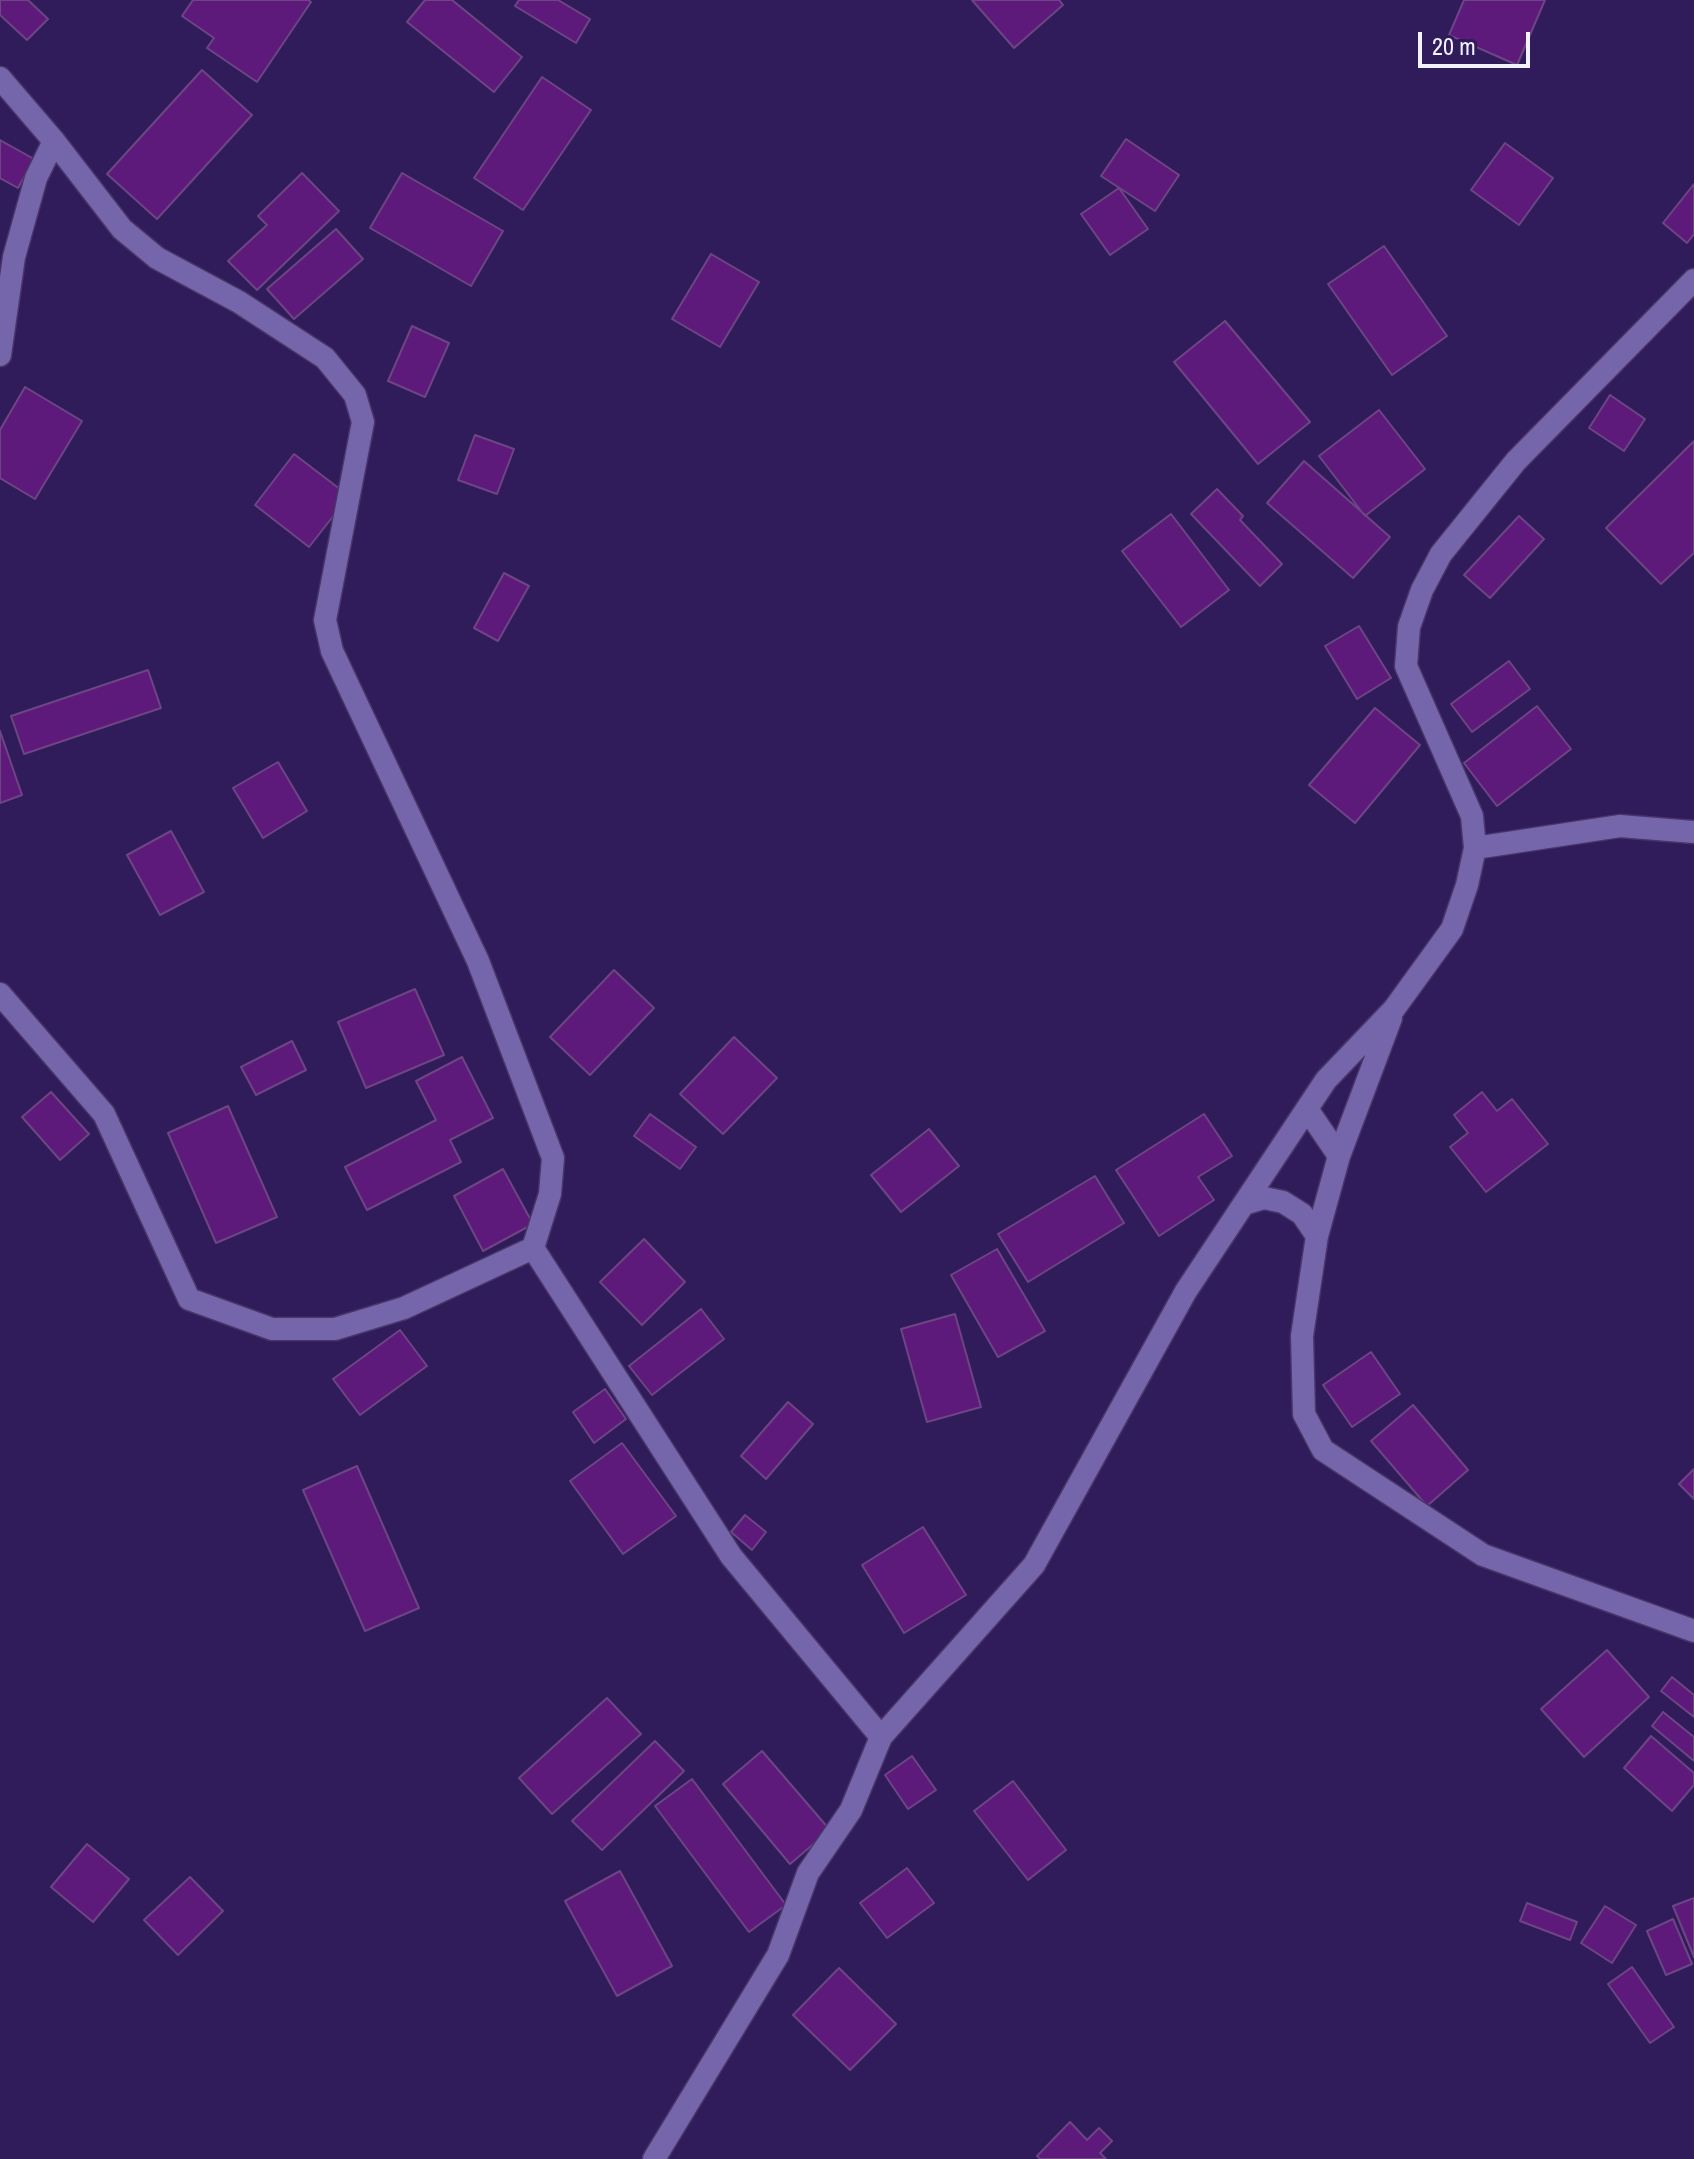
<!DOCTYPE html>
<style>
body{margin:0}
#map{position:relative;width:1694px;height:2159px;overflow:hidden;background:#301c5b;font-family:"Archivo Narrow",sans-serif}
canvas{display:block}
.scale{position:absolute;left:1418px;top:32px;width:112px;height:36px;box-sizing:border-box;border:4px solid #f3f2fa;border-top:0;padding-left:10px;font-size:24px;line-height:28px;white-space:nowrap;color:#f3f2fa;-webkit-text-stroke:6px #301c5b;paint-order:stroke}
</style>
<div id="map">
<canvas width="1694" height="2159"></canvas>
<div class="scale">20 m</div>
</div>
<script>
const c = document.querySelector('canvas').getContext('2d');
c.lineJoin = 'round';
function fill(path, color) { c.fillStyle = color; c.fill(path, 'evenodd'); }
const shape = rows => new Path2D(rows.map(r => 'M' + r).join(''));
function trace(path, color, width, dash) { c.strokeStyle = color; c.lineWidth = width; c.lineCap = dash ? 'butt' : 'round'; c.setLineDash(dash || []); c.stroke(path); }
const building = shape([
 [0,0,28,0,48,19,27,40,0,15,0,0],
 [193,0,308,0,311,2,257,82,207,48,214,38,182,16,193,0],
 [425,0,452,0,522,57,494,92,407,22,425,0],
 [519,0,558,0,590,19,576,43,515,6,519,0],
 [972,0,1059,0,1063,5,1014,48,972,0],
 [1464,0,1545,0,1517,65,1449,35,1464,0],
 [202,70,252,115,157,219,107,174,202,70],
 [542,77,591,110,523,210,474,178,542,77],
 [1126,139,1179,175,1155,211,1101,176,1126,139],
 [0,140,34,159,18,188,0,178,0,140],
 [1505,143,1553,178,1519,225,1471,190,1505,143],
 [302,173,339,211,257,290,228,261,267,225,258,216,302,173],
 [402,173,503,231,471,286,370,228,402,173],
 [1694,184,1694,234,1687,243,1663,223,1694,184],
 [1119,188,1148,229,1110,255,1081,214,1119,188],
 [336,229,363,259,294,319,267,289,336,229],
 [1384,246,1447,336,1392,375,1328,284,1384,246],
 [711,254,759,282,720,347,672,319,711,254],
 [1225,321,1310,422,1258,464,1174,362,1225,321],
 [412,326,449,343,425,397,388,381,412,326],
 [25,387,82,421,35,499,0,478,0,430,25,387],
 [1610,395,1645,419,1624,451,1589,428,1610,395],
 [1379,410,1425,469,1365,516,1319,456,1379,410],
 [475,435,514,449,497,494,458,480,475,435],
 [1694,441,1694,553,1661,584,1606,528,1694,441],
 [294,454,349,496,309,547,255,505,294,454],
 [1304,461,1390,537,1353,578,1267,503,1304,461],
 [1217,489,1243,516,1240,520,1282,564,1260,586,1191,514,1217,489],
 [1171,514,1229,590,1181,627,1122,551,1171,514],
 [1519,516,1544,539,1490,598,1464,575,1519,516],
 [504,573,529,586,498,641,474,628,504,573],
 [1359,626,1391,678,1357,699,1325,646,1359,626],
 [1509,661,1530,689,1472,732,1451,704,1509,661],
 [148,670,161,708,24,754,11,716,148,670],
 [1537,706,1571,749,1497,806,1464,763,1537,706],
 [1375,708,1420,745,1355,823,1309,785,1375,708],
 [0,731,22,795,0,803,0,731],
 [278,762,307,811,263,838,233,788,278,762],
 [171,831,204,892,160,915,127,855,171,831],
 [614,970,654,1008,590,1075,550,1037,614,970],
 [415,989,444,1055,366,1088,338,1022,415,989],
 [734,1037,777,1078,723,1134,680,1094,734,1037],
 [292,1041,306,1070,256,1095,241,1067,292,1041],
 [462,1057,493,1118,450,1140,461,1162,367,1210,345,1167,436,1120,416,1081,462,1057],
 [51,1092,89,1134,60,1160,22,1117,51,1092],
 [1482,1092,1497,1111,1512,1099,1548,1144,1486,1192,1450,1147,1468,1133,1454,1115,1482,1092],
 [228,1106,277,1217,216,1243,168,1133,228,1106],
 [650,1114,696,1147,680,1169,634,1136,650,1114],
 [1204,1114,1232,1156,1198,1177,1214,1200,1159,1236,1116,1170,1204,1114],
 [929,1129,959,1166,901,1212,871,1175,929,1129],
 [503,1169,533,1224,483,1251,454,1196,503,1169],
 [1095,1176,1124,1223,1028,1282,998,1234,1095,1176],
 [644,1239,685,1282,642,1325,600,1282,644,1239],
 [997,1249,1045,1331,998,1357,951,1275,997,1249],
 [701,1309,724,1339,652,1395,629,1366,701,1309],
 [955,1314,981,1407,927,1422,901,1329,955,1314],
 [400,1330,427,1366,360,1415,333,1379,400,1330],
 [1371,1352,1400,1394,1352,1427,1323,1385,1371,1352],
 [605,1389,626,1419,594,1443,573,1412,605,1389],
 [788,1402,813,1424,766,1479,741,1456,788,1402],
 [1413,1405,1468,1470,1427,1506,1371,1441,1413,1405],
 [622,1443,676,1516,623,1554,570,1481,622,1443],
 [357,1466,419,1608,365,1631,303,1490,357,1466],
 [1694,1469,1694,1499,1679,1484,1694,1469],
 [745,1515,766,1532,752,1550,731,1532,745,1515],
 [923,1527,966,1595,904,1633,862,1565,923,1527],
 [1607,1650,1649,1697,1584,1757,1541,1709,1607,1650],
 [1672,1677,1694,1695,1694,1717,1661,1691,1672,1677],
 [607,1698,641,1734,552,1814,519,1778,607,1698],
 [1663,1712,1694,1737,1694,1761,1652,1726,1663,1712],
 [1651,1736,1694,1773,1694,1785,1672,1811,1624,1768,1651,1736],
 [655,1741,684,1771,602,1850,572,1821,655,1741],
 [762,1751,830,1830,790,1864,723,1784,762,1751],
 [912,1756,936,1790,908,1809,885,1775,912,1756],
 [692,1779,786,1905,749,1932,655,1806,692,1779],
 [1013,1781,1066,1850,1028,1880,974,1811,1013,1781],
 [87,1844,129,1879,93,1922,51,1887,87,1844],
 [907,1868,934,1903,887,1938,860,1903,907,1868],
 [620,1871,672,1966,617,1996,565,1901,620,1871],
 [190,1877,223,1911,178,1955,144,1920,190,1877],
 [1694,1898,1694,1957,1673,1906,1694,1898],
 [1527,1903,1577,1922,1570,1940,1520,1921,1527,1903],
 [1605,1906,1636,1925,1612,1963,1581,1943,1605,1906],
 [1673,1919,1692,1964,1666,1975,1647,1931,1673,1919],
 [1632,1967,1674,2027,1650,2043,1608,1984,1632,1967],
 [839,1968,896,2024,850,2070,793,2015,839,1968],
 [1070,2122,1087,2140,1099,2128,1112,2141,1100,2153,1106,2159,1040,2159,1037,2156,1070,2122]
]);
const minor = shape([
 [0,78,54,141,122,229,157,258,239,302,325,358,355,395,363,422,325,620,332,651,478,961,553,1158,550,1194,533,1248,404,1308,335,1329,272,1329,189,1299,104,1114,0,994],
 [0,355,14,257,36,178,54,141],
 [1475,848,1620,826,1694,832],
 [1391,1018,1339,1156,1317,1236,1302,1336,1304,1414,1323,1450,1483,1555,1694,1631],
 [1307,1109,1339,1156],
 [1244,1204,1264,1198,1283,1202,1302,1214,1317,1236],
 [533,1248,731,1556,881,1737],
 [654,2159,778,1955,808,1873,851,1810,881,1737,1034,1565,1186,1291,1326,1080,1394,1009,1452,929,1467,885,1475,848,1472,816,1406,666,1409,627,1422,590,1441,554,1516,461,1694,280]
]);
fill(building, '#5d1a7b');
trace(building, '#6d4583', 2);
trace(minor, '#493567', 25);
trace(minor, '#7565ab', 22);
</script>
